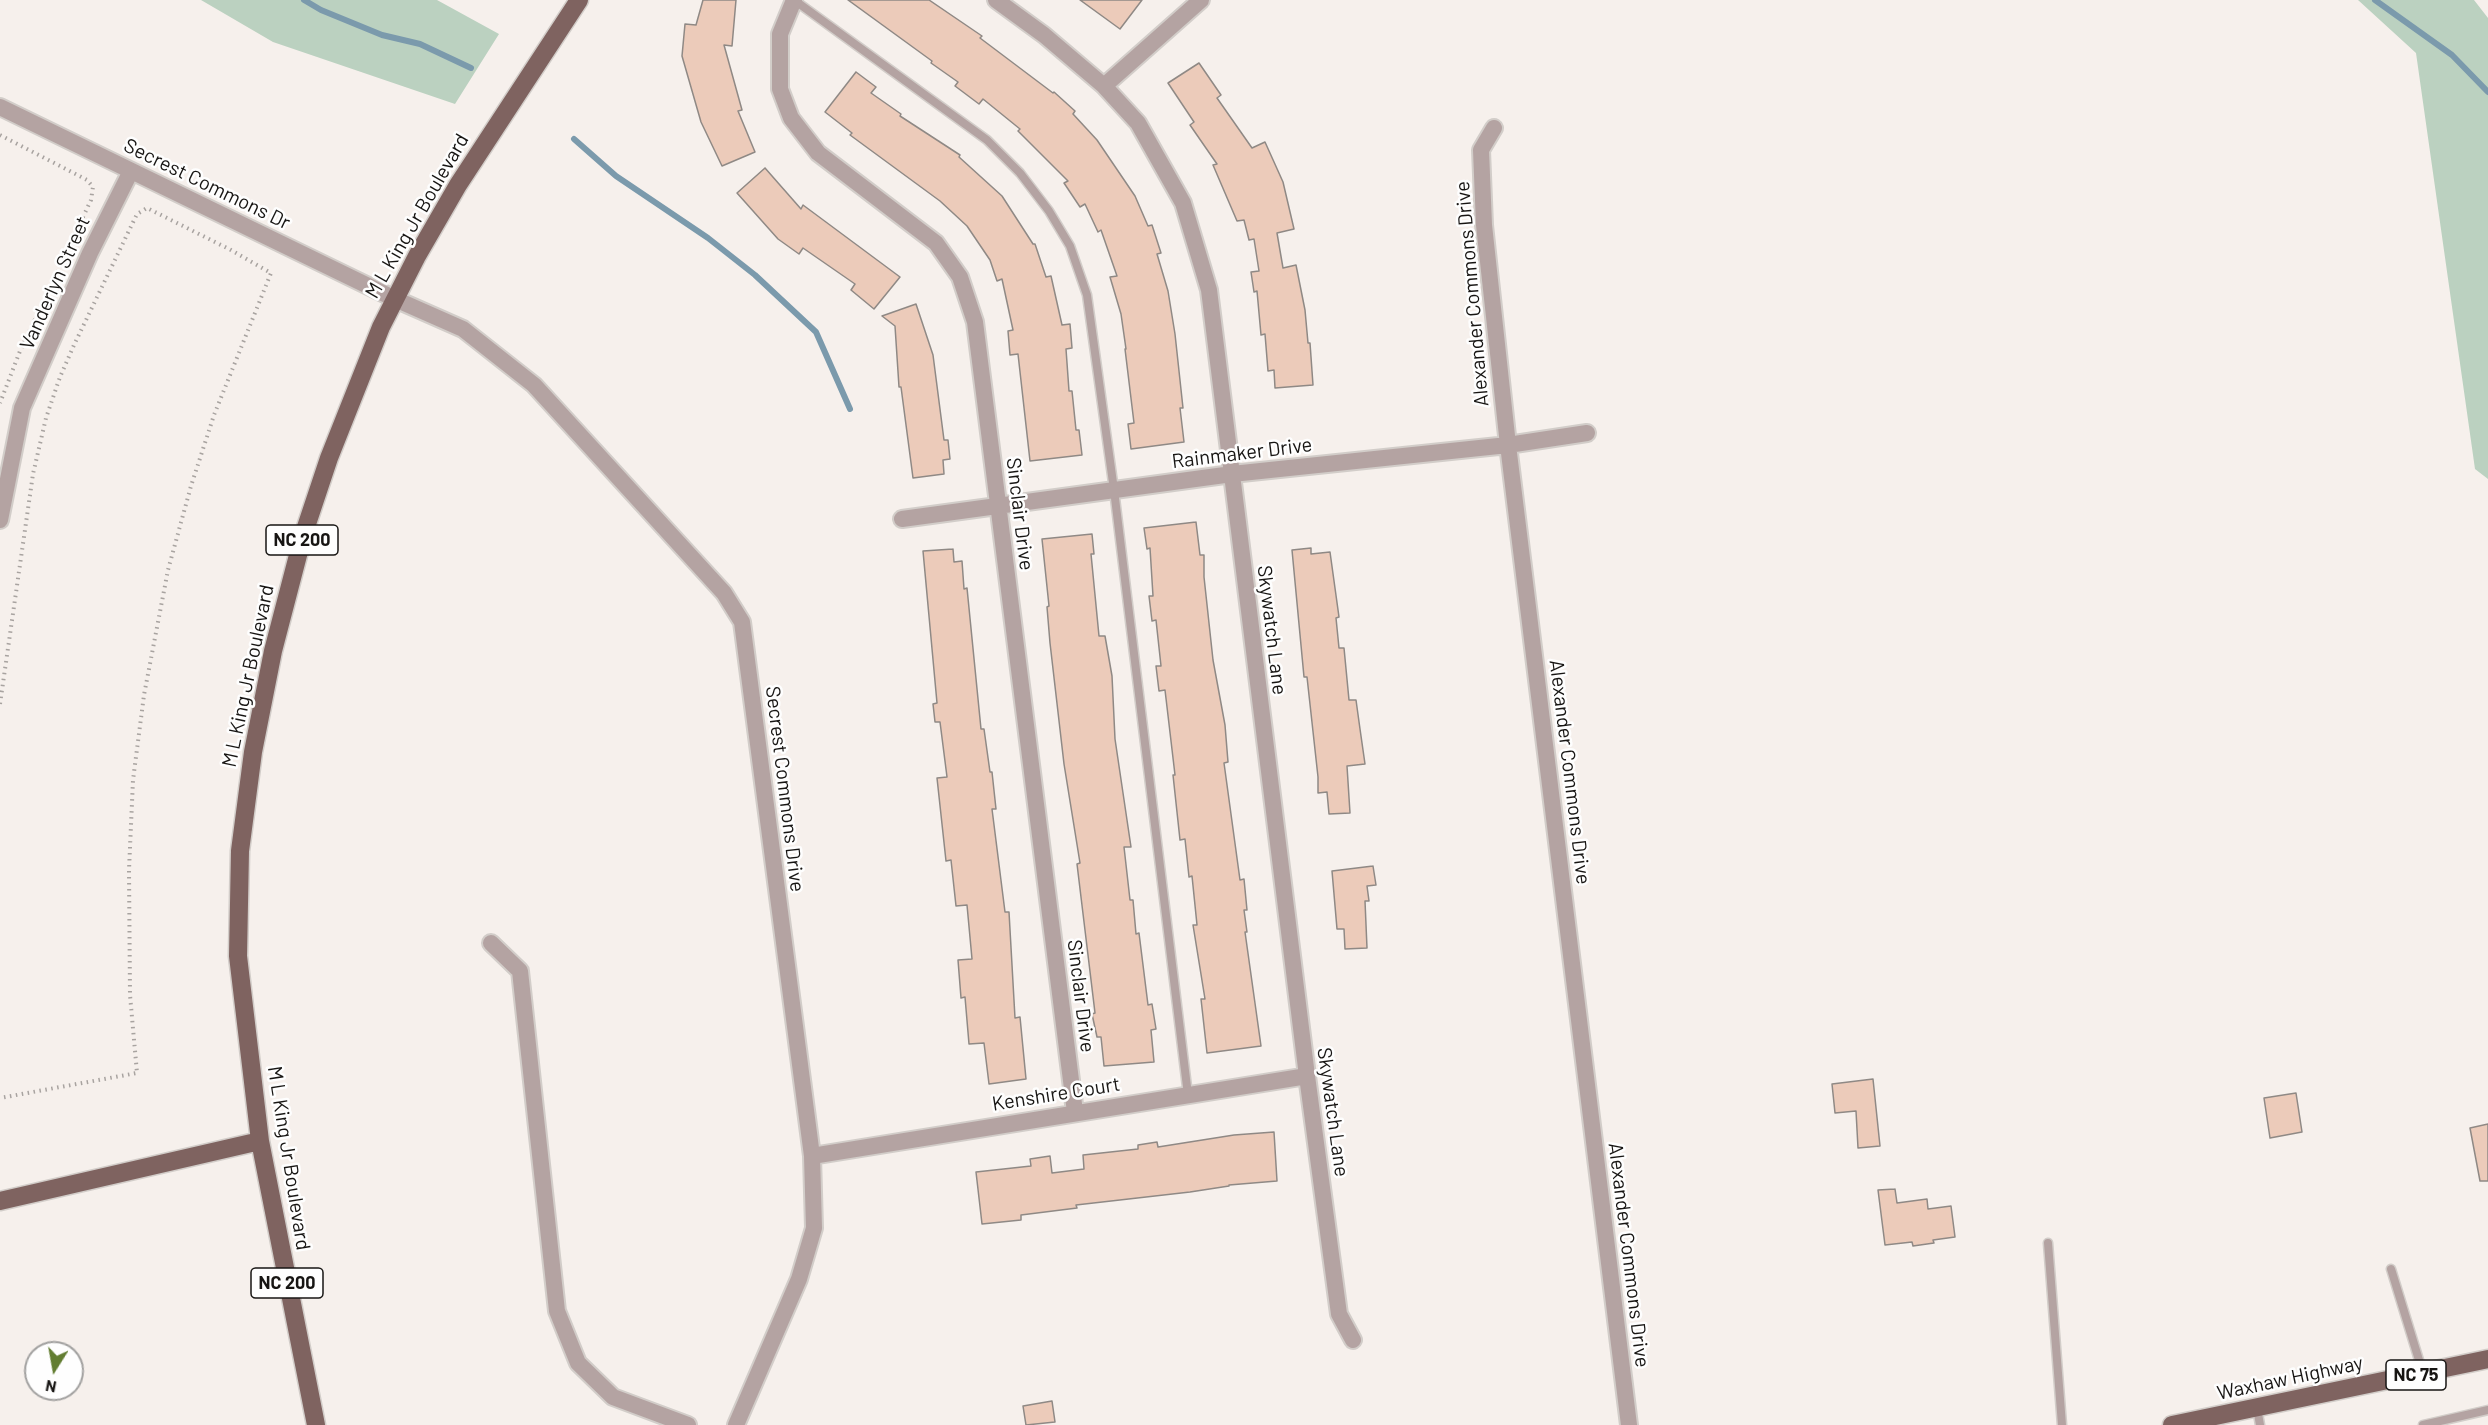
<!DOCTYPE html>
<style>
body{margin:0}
#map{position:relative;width:2488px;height:1425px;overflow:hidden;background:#f6f0ec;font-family:Barlow,sans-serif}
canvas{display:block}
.north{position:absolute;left:24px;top:1341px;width:60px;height:60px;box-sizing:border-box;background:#fefefe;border:2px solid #a2a1a0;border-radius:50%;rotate:191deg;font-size:16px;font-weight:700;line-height:24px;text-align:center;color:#171513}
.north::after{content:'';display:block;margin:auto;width:21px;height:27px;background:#627d31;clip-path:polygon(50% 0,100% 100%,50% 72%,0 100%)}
</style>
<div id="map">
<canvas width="2488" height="1425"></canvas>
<div class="north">N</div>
</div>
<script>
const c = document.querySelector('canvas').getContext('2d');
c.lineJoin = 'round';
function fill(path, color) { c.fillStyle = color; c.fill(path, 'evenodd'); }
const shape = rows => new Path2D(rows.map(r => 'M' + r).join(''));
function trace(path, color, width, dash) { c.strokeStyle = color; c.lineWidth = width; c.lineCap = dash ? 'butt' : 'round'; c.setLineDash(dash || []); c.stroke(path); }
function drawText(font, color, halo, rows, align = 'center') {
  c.font = font + ' Barlow,sans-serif'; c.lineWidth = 5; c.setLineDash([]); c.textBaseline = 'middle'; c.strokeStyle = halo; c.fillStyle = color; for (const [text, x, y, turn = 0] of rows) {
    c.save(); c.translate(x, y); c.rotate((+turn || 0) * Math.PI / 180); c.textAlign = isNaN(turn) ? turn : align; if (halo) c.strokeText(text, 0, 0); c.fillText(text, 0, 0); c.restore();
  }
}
const green = shape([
 [201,0,437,0,499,34,455,104,273,42],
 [2358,0,2474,0,2488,18,2488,479,2475,469,2416,53]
]);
const stream = shape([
 [304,0,321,10,382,35,420,44,471,68],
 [2375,0,2452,55,2488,92],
 [574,139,616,176,708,238,755,275,816,332,850,409]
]);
const building = shape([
 [703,0,736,0,732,46,724,45,742,110,738,111,755,152,722,166,701,122,682,56,685,24,696,25,703,0],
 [848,0,929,0,982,36,980,38,1053,93,1054,92,1075,111,1073,114,1097,140,1135,196,1148,226,1152,225,1161,253,1157,254,1168,291,1175,334,1183,408,1180,408,1184,442,1131,449,1128,424,1134,423,1125,349,1126,349,1121,314,1110,277,1117,276,1101,230,1098,232,1085,204,1080,207,1064,183,1068,181,1018,131,1020,129,983,99,979,104,955,86,958,82,931,63,932,61,848,0],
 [1080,0,1142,0,1120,29,1080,0],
 [1199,63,1221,95,1217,98,1252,148,1265,142,1283,182,1294,229,1277,233,1283,268,1296,265,1305,310,1308,343,1310,343,1313,385,1275,388,1274,370,1268,371,1265,334,1261,335,1257,291,1254,292,1251,272,1259,271,1254,239,1249,240,1244,220,1237,221,1213,165,1217,164,1190,125,1194,122,1168,83,1199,63],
 [856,72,876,87,871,93,901,114,900,116,960,155,959,157,1002,196,1033,244,1035,244,1046,277,1051,276,1062,325,1070,324,1072,348,1066,349,1069,391,1072,391,1076,430,1079,430,1082,455,1030,461,1018,354,1010,355,1008,331,1013,330,1002,279,997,281,990,260,967,226,940,201,850,135,852,133,825,112,856,72],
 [765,168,801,209,803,205,900,277,874,309,851,290,855,284,803,248,799,254,778,239,737,193,765,168],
 [916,304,933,355,944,440,948,440,950,459,943,460,944,474,913,478,901,387,899,387,895,326,882,316,916,304],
 [1196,522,1200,555,1204,555,1204,577,1213,660,1225,725,1228,762,1224,763,1240,880,1244,879,1247,910,1244,910,1247,932,1245,932,1261,1046,1207,1053,1201,999,1205,999,1193,925,1197,925,1192,876,1189,877,1185,839,1180,840,1173,775,1175,775,1165,690,1159,691,1156,666,1161,666,1156,620,1152,621,1149,596,1153,596,1150,548,1147,549,1144,528,1196,522],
 [1092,534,1094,554,1091,554,1099,636,1105,636,1112,676,1115,739,1131,847,1124,847,1130,900,1133,900,1136,934,1139,933,1148,1005,1152,1004,1156,1029,1151,1030,1154,1062,1104,1066,1101,1037,1097,1037,1092,1014,1095,1013,1077,864,1080,863,1064,764,1050,643,1047,607,1049,606,1042,539,1092,534],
 [1311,548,1311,554,1330,552,1339,617,1336,618,1339,648,1344,648,1349,700,1356,700,1360,729,1365,764,1347,766,1350,813,1329,814,1327,792,1318,793,1318,777,1307,677,1304,677,1292,550,1311,548],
 [953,549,954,562,962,561,964,589,967,588,981,729,984,729,990,772,992,772,996,809,992,809,1005,912,1009,912,1015,1018,1020,1017,1026,1079,989,1084,984,1043,969,1044,965,997,961,998,958,960,972,959,967,905,956,906,951,860,946,861,937,778,947,777,940,722,935,722,933,704,937,703,923,551,953,549],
 [1373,866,1376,885,1367,886,1369,901,1365,901,1367,948,1345,949,1344,929,1337,929,1332,871,1373,866],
 [1873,1079,1880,1146,1858,1148,1856,1111,1835,1113,1832,1084,1873,1079],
 [2296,1093,2302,1132,2270,1138,2264,1098,2296,1093],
 [2488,1124,2488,1181,2480,1181,2470,1128,2488,1124],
 [1274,1132,1277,1181,1229,1185,1229,1186,1190,1192,1076,1205,1077,1208,1021,1215,1021,1220,982,1224,976,1172,1031,1166,1030,1159,1050,1156,1052,1173,1084,1169,1083,1155,1138,1149,1138,1145,1157,1142,1158,1147,1234,1135,1274,1132],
 [1895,1189,1897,1203,1927,1199,1928,1209,1951,1206,1955,1237,1933,1240,1934,1243,1913,1246,1912,1242,1885,1245,1878,1190,1895,1189],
 [1052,1401,1055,1422,1026,1425,1023,1406,1052,1401]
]);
const path = shape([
 [0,135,87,180,93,187,91,200,20,351,0,403],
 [0,704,33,474,46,418,60,377,74,345,137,214,147,208,229,249,271,273,214,415,191,486,168,570,144,695,133,780,129,870,130,995,137,1073,0,1098]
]);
const service = shape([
 [794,0,987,140,1020,173,1049,211,1070,246,1087,295,1114,490,1188,1095],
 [2048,1243,2062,1425],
 [2391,1269,2423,1373],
 [2257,1408,2260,1425],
 [2423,1425,2488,1410]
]);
const minor = shape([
 [794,0,780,34,780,89,791,118,818,153,936,243,960,277,975,322,1075,1112],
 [996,0,1044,35,1104,86,1138,123,1183,203,1209,290,1307,1076,1339,1314,1353,1340],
 [1104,86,1201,0],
 [0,107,395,299,463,329,534,385,724,593,742,622,812,1156,814,1228,799,1279,736,1425],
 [1494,128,1481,150,1484,225,1508,445,1629,1425],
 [902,519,1232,474,1508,445,1587,433],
 [0,520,22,408,90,253,131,171],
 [491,943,520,971,557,1311,578,1363,613,1397,688,1425],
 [812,1156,1307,1076]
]);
const primary = shape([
 [0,1201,260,1141],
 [316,1425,260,1141,238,956,240,851,253,752,273,651,303,536,329,458,381,327,417,256,458,185,579,0],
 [2172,1425,2488,1359]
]);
const shields = [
 [302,540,72],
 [287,1283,72],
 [2416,1375,60]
];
const shieldNames = [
 ["NC 200",302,540],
 ["NC 200",287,1283],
 ["NC 75",2416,1375]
];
const streetNames = [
 ["Secrest Commons Dr",207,184,26],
 ["M L King Jr Boulevard",417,216,-60],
 ["Vanderlyn Street",55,283,-66],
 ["Alexander Commons Drive",1472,294,-95],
 ["Rainmaker Drive",1242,453,-7],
 ["Sinclair Drive",1020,514,83],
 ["Skywatch Lane",1272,630,83],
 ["M L King Jr Boulevard",248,676,-78],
 ["Alexander Commons Drive",1570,772,83],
 ["Secrest Commons Drive",785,789,83],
 ["Sinclair Drive",1081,996,83],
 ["Kenshire Court",1056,1094,-9],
 ["Skywatch Lane",1333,1112,82],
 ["M L King Jr Boulevard",289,1158,81],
 ["Alexander Commons Drive",1629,1255,83],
 ["Waxhaw Highway",2290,1378,-12]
];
fill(green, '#bbd1c0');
trace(stream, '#7b9aac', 6);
fill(building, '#eccbba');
trace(building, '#8f8985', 1.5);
trace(service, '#d2cdc9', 11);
trace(minor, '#d2cdc9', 20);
trace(primary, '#d2cdc9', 21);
trace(path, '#a8a3a0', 4, [1.5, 4.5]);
trace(service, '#b4a3a2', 8);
trace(minor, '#b4a3a2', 16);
trace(primary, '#7f6360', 18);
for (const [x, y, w] of shields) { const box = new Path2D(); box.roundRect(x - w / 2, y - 15, w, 30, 4.5); c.fillStyle = '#fefefe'; c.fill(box); trace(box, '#171513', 1.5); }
drawText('bold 18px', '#171513', null, shieldNames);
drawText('20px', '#171513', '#fefefe', streetNames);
</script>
